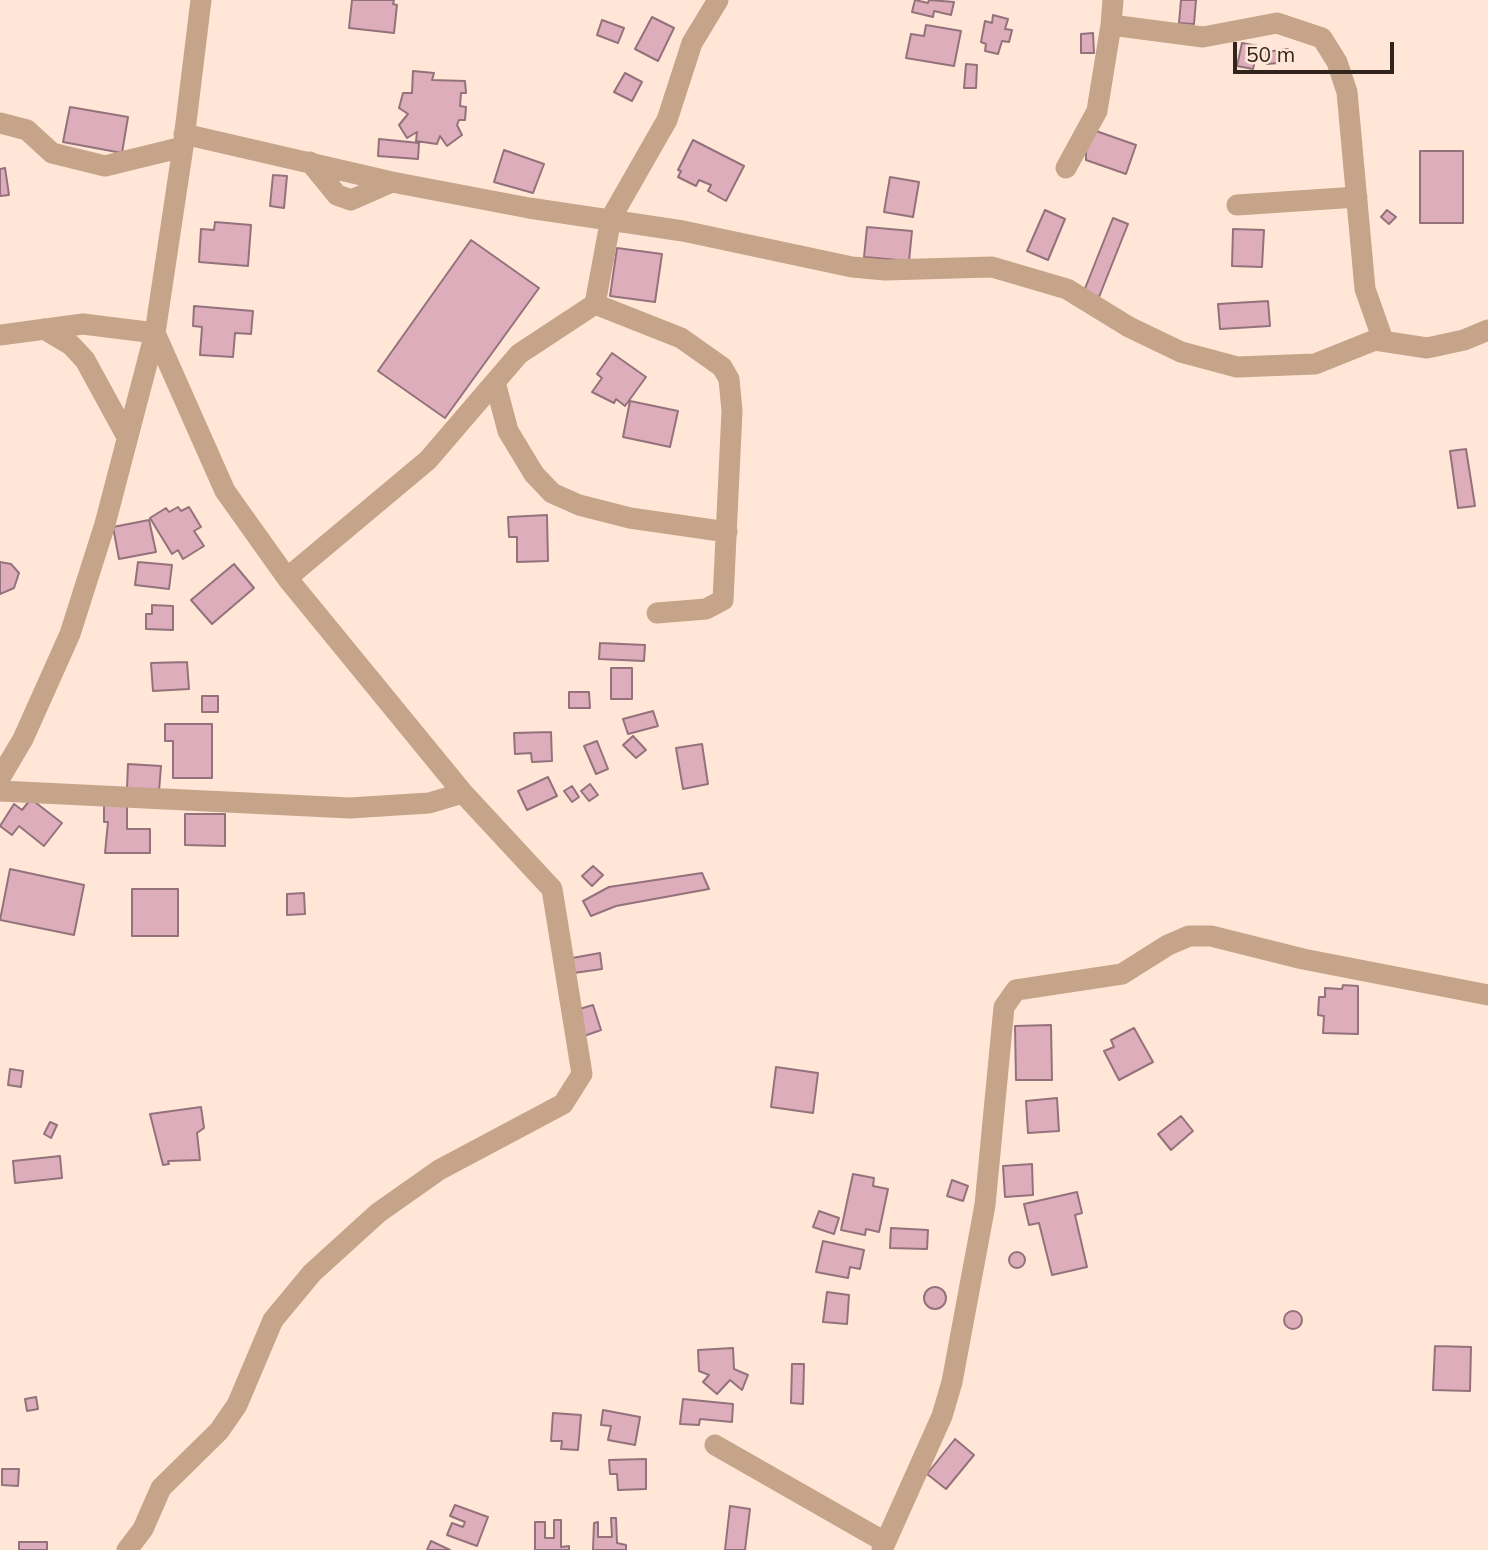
<!DOCTYPE html>
<style>
body{margin:0}
#map{position:relative;width:1488px;height:1550px;overflow:hidden;background:#ffe6d6;font-family:Mulish,sans-serif}
canvas{display:block}
.scale{position:absolute;left:1233px;top:42px;width:161px;height:32px;box-sizing:border-box;border:4px solid #31251e;border-top:0;padding-left:9px;font-size:21px;line-height:24px;white-space:nowrap;color:#31251e;-webkit-text-stroke:5px #ffe6d6;paint-order:stroke}
</style>
<div id="map">
<canvas width="1488" height="1550"></canvas>
<div class="scale">50 m</div>
</div>
<script>
const c = document.querySelector('canvas').getContext('2d');
c.lineJoin = 'round';
function fill(path, color) { c.fillStyle = color; c.fill(path, 'evenodd'); }
const shape = rows => new Path2D(rows.map(r => 'M' + r).join(''));
function trace(path, color, width, dash) { c.strokeStyle = color; c.lineWidth = width; c.lineCap = dash ? 'butt' : 'round'; c.setLineDash(dash || []); c.stroke(path); }
const building = shape([
 [352,0,394,0,393,4,397,5,394,33,349,28,352,0],
 [915,0,928,3,929,0,954,2,951,15,934,11,933,17,912,12,915,0],
 [1181,0,1196,0,1194,24,1179,23,1181,0],
 [993,15,1008,19,1005,29,1012,30,1009,42,1002,41,998,54,985,51,986,44,981,42,985,21,992,23,993,15],
 [652,17,674,28,658,61,635,49,652,17],
 [602,20,624,28,618,43,597,35,602,20],
 [926,25,961,31,954,66,906,58,911,34,924,36,926,25],
 [1093,33,1094,53,1081,53,1081,34,1093,33],
 [1242,43,1258,46,1253,69,1237,66,1242,43],
 [1288,49,1290,62,1267,64,1266,52,1288,49],
 [966,64,977,65,976,88,964,88,966,64],
 [413,71,434,73,432,80,465,81,466,93,461,93,460,106,466,107,465,120,459,120,457,125,462,135,447,146,440,136,437,144,416,141,417,132,407,138,399,125,408,114,399,108,403,93,412,93,413,71],
 [625,73,642,82,632,101,614,92,625,73],
 [70,107,128,117,122,153,63,142,70,107],
 [1096,131,1136,145,1126,174,1086,160,1086,146,1096,131],
 [379,139,419,143,418,159,378,156,379,139],
 [693,140,744,166,726,201,708,191,711,185,699,180,696,186,678,177,681,171,678,170,693,140],
 [504,150,544,164,533,193,494,182,504,150],
 [1420,151,1463,151,1463,223,1420,223,1420,151],
 [5,168,9,195,0,196,0,169,5,168],
 [273,175,287,176,284,208,270,206,273,175],
 [890,177,919,182,913,217,884,212,890,177],
 [1045,210,1065,219,1048,260,1027,251,1045,210],
 [1387,210,1396,217,1389,224,1381,217,1387,210],
 [1113,218,1128,224,1099,297,1084,291,1113,218],
 [215,222,251,225,248,266,199,262,201,229,214,230,215,222],
 [867,227,912,231,909,261,864,257,867,227],
 [1233,229,1264,230,1262,267,1232,266,1233,229],
 [471,240,539,288,445,418,378,371,471,240],
 [617,248,662,254,655,302,610,296,617,248],
 [1268,301,1270,326,1220,329,1218,304,1268,301],
 [194,306,253,311,251,334,235,333,233,357,200,355,202,327,193,326,194,306],
 [612,353,646,377,625,406,616,399,614,403,592,392,602,378,597,374,612,353],
 [630,401,678,411,670,447,623,437,630,401],
 [1466,449,1475,506,1458,508,1450,451,1466,449],
 [178,507,181,511,189,507,201,527,194,531,204,546,183,559,178,550,172,554,150,518,166,508,169,512,178,507],
 [547,515,548,561,517,562,517,537,509,537,508,517,547,515],
 [149,520,156,552,119,559,113,527,149,520],
 [0,562,11,564,19,573,14,588,0,594,0,562],
 [138,562,172,565,169,589,135,585,138,562],
 [234,564,254,588,212,624,191,600,234,564],
 [152,605,173,606,173,630,146,629,146,614,152,614,152,605],
 [600,643,645,645,644,661,599,659,600,643],
 [187,662,189,689,153,691,151,663,187,662],
 [611,668,632,668,632,699,611,699,611,668],
 [569,692,589,692,590,708,569,708,569,692],
 [202,696,218,696,218,712,202,712,202,696],
 [653,711,658,726,628,734,623,719,653,711],
 [165,724,212,724,212,778,173,778,173,741,165,741,165,724],
 [551,732,552,761,532,762,531,753,515,754,514,733,551,732],
 [633,736,646,750,636,758,623,745,633,736],
 [597,741,608,769,596,774,584,746,597,741],
 [702,744,708,784,683,789,676,748,702,744],
 [128,764,161,766,159,791,127,789,128,764],
 [548,777,557,796,527,810,518,791,548,777],
 [590,784,598,795,589,801,581,791,590,784],
 [572,786,579,797,572,802,564,791,572,786],
 [31,799,62,823,44,846,19,826,12,835,0,826,14,804,22,810,31,799],
 [104,802,127,802,127,829,150,829,150,853,105,853,108,822,104,822,104,802],
 [185,814,225,814,225,846,185,845,185,814],
 [593,866,603,875,592,886,582,876,593,866],
 [10,869,84,885,74,935,0,920,10,869],
 [702,873,709,889,616,906,591,916,583,901,609,887,702,873],
 [132,889,178,889,178,936,132,936,132,889],
 [304,893,305,914,287,915,287,894,304,893],
 [600,953,602,969,574,973,572,958,600,953],
 [1343,985,1358,986,1358,1034,1323,1033,1324,1016,1318,1015,1319,997,1325,997,1325,988,1342,989,1343,985],
 [593,1005,601,1030,584,1036,576,1010,593,1005],
 [1051,1025,1052,1080,1016,1080,1015,1026,1051,1025],
 [1134,1028,1153,1062,1119,1080,1104,1051,1114,1047,1111,1040,1134,1028],
 [776,1067,818,1073,813,1113,771,1107,776,1067],
 [10,1069,23,1071,21,1087,8,1085,10,1069],
 [1057,1098,1059,1131,1028,1133,1026,1101,1057,1098],
 [201,1107,204,1128,197,1133,200,1160,168,1161,169,1164,163,1165,150,1114,201,1107],
 [1181,1116,1193,1131,1171,1150,1158,1134,1181,1116],
 [50,1122,57,1125,51,1138,44,1134,50,1122],
 [60,1156,62,1178,15,1183,13,1161,60,1156],
 [1032,1164,1033,1195,1005,1197,1003,1166,1032,1164],
 [853,1174,874,1178,873,1186,888,1189,879,1232,866,1229,865,1235,841,1230,853,1174],
 [952,1180,968,1186,963,1201,947,1196,952,1180],
 [1077,1192,1082,1213,1075,1215,1087,1267,1052,1275,1039,1223,1029,1225,1024,1204,1077,1192],
 [819,1211,839,1218,834,1234,813,1227,819,1211],
 [891,1228,928,1230,927,1249,890,1248,891,1228],
 [823,1241,864,1250,860,1269,850,1267,848,1278,816,1272,823,1241],
 '1009 1260a8 8 0 1 1 16 0a8 8 0 1 1-16 0Z',
 '924 1298a11 11 0 1 1 22 0a11 11 0 1 1-22 0Z',
 [827,1292,849,1295,847,1324,823,1322,827,1292],
 '1284 1320a9 9 0 1 1 18 0a9 9 0 1 1-18 0Z',
 [1435,1346,1471,1347,1470,1391,1433,1390,1435,1346],
 [733,1348,734,1369,748,1375,742,1390,730,1380,717,1394,703,1382,709,1375,699,1371,698,1350,733,1348],
 [792,1364,804,1364,803,1404,791,1403,792,1364],
 [36,1397,38,1409,27,1411,25,1399,36,1397],
 [683,1399,733,1404,732,1422,700,1419,699,1425,680,1424,683,1399],
 [603,1410,640,1417,635,1445,608,1440,611,1426,601,1425,603,1410],
 [553,1413,581,1415,578,1450,561,1449,562,1441,551,1441,553,1413],
 [955,1439,974,1455,946,1489,927,1474,955,1439],
 [646,1459,646,1489,618,1490,617,1474,610,1474,609,1460,646,1459],
 [2,1469,19,1469,18,1486,2,1485,2,1469],
 [455,1505,488,1517,477,1546,447,1535,452,1523,463,1527,465,1522,450,1516,455,1505],
 [730,1506,750,1509,745,1550,725,1550,730,1506],
 [611,1518,616,1518,617,1543,626,1545,626,1550,593,1550,594,1523,598,1522,598,1537,612,1537,611,1518],
 [554,1520,561,1520,561,1547,569,1546,569,1550,535,1550,535,1522,545,1522,545,1538,554,1538,554,1520],
 [431,1541,450,1550,427,1550,431,1541],
 [19,1542,47,1542,47,1550,19,1550,19,1542]
]);
const street = shape([
 [1113,0,1111,25,1203,37,1277,23,1322,38,1337,62,1347,92,1365,289,1383,340],
 [0,123,27,130,52,153,105,166,183,147],
 [184,134,392,182,529,208,683,231,852,267,885,270,992,267,1067,289,1129,327,1181,352,1237,367,1315,364,1375,340,1427,348,1464,340,1488,330],
 [310,162,337,195,351,200,392,182],
 [1066,168,1097,111,1111,25],
 [1237,205,1357,197],
 [44,329,71,345,85,360,126,435],
 [0,335,83,324,155,333,183,147,201,0],
 [495,382,508,431,534,474,552,493,579,505,630,518,727,532],
 [287,578,428,460,519,354,595,304],
 [657,613,706,609,723,600,732,411,729,379,722,367,681,338,595,304,611,218,667,120,692,43,718,0],
 [0,778,23,739,70,634,105,524,155,333],
 [0,791,350,808,429,803,463,793],
 [715,1445,885,1542],
 [127,1550,143,1529,161,1488,219,1431,237,1405,273,1320,312,1273,378,1213,439,1170,563,1104,582,1074,552,889,463,793,287,578,225,491,155,333],
 [882,1550,942,1416,952,1382,985,1205,1004,1007,1016,990,1122,974,1168,945,1189,936,1211,936,1303,959,1488,995]
]);
fill(building, '#deadbb');
trace(building, '#93727c', 2);
trace(street, '#c5a489', 21);
</script>
